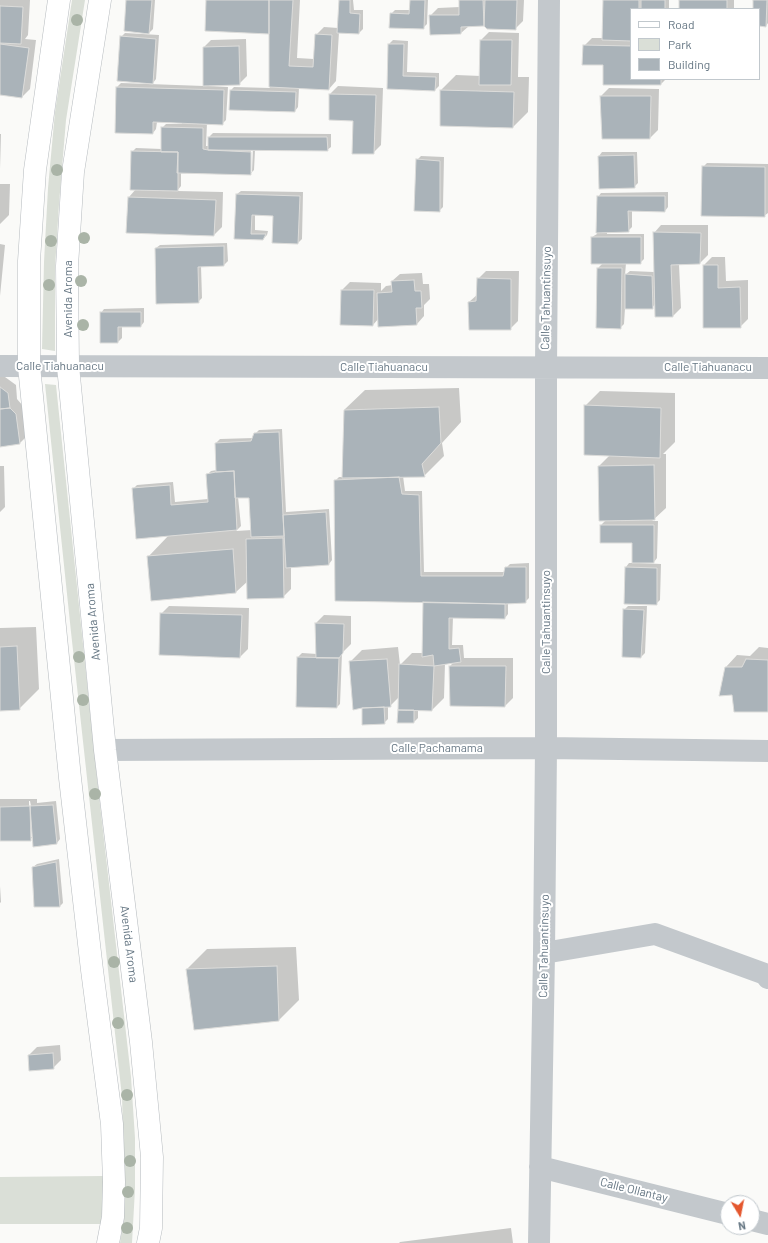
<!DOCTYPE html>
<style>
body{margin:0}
#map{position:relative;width:768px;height:1243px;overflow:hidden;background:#fafaf8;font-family:Barlow,sans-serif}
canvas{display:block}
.legend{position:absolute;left:630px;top:8px;width:130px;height:72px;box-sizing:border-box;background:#fff;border:1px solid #c1c8cd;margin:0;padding:5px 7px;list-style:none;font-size:12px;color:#657683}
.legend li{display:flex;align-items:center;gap:8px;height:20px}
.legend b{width:20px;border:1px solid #c1c8cd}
.north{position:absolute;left:720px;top:1195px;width:40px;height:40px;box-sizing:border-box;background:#fff;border:1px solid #c1c8cd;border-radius:50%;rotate:170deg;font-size:11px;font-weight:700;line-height:16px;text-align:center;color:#657683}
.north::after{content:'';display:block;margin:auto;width:14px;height:18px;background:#e4572e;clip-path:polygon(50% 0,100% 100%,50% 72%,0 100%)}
</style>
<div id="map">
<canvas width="768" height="1243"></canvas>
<ul class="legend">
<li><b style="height:5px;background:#fff"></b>Road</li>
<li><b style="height:11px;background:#dadfd7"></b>Park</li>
<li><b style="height:11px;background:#aab3b9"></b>Building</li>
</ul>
<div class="north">N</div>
</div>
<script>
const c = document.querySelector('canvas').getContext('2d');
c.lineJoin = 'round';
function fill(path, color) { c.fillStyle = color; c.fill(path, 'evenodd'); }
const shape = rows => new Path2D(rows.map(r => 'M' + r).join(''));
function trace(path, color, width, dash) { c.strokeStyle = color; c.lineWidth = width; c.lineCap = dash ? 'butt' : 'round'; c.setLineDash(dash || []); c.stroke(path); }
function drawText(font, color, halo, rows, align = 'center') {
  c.font = font + ' Barlow,sans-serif'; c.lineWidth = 4; c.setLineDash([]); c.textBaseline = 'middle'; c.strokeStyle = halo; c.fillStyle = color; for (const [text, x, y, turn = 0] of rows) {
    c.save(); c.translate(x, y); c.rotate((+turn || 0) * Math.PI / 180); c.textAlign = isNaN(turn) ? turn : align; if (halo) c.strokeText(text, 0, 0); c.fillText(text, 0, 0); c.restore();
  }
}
const green = shape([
 [72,0,85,0,66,120,59,204,55,268,55,351,42,349,44,262,48,188,55,112],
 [45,384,56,385,97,778,131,1077,135,1138,135,1189,132,1243,120,1243,123,1224,124,1162,122,1097,71,632],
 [103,1176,103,1203,101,1224,0,1224,0,1177]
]);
const shadow = shape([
 [0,0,30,0,28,35,25,39,36,40,30,89,22,97,0,94],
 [127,0,155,0,153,29,149,33],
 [207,0,300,0,297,58,314,59,316,35,324,27,338,28,340,0,353,0,354,10,363,10,363,29,359,33,339,32,336,81,329,89,299,88,298,107,295,111,231,90,234,87,270,88,270,33],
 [411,0,428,0,427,24,423,28,391,14,395,10,410,10],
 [460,0,524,0,523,21,515,29,484,25,469,26,461,33,431,34,430,16,438,8,460,7],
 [604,0,669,0,669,9,631,9,631,79,666,79,661,84,604,84,604,64,584,46,592,38,603,38],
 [680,0,734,0,734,9,680,9],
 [754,0,768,0,768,23,766,26,759,25,759,9,754,9],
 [489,32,519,33,518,77,529,77,528,112,513,127,441,90,456,75,481,76,481,40],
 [125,33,159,35,156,79,153,83,121,37],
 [246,39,247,76,239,84,209,85,209,86,228,87,226,120,222,124,207,123,206,146,209,146,209,137,213,133,331,134,331,147,327,150,255,150,254,170,250,174,181,172,181,186,177,191,223,192,222,227,214,235,129,197,136,189,132,152,136,148,162,149,162,128,166,124,182,124,182,122,157,122,156,129,153,133,117,87,121,83,204,86,204,47,211,40],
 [251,147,253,147,252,172,250,172],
 [393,40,408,41,407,72,439,73,439,86,435,90,388,88,389,44],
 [338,86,383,88,381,145,373,153,354,120,330,94],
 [609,88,659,89,658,130,650,138,603,138,601,96],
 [0,134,1,134,0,169],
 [602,152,637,152,638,183,634,187,599,156],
 [421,156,444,157,443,207,439,211,417,160],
 [707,163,768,164,768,213,764,216,703,167],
 [0,184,10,184,9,215,0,224],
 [241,191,303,192,302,239,298,243,273,242,274,215,255,214,255,230,268,231,267,235,263,239,235,238,237,194],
 [668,192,668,207,665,211,632,210,632,227,628,231,607,232,607,234,644,234,644,259,640,263,626,263,625,275,630,271,654,272,654,233,661,225,708,225,708,255,700,263,679,264,681,308,673,316,655,304,652,308,625,308,624,324,620,328,598,268,603,263,592,237,597,234,598,197,601,193],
 [227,243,228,261,224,265,201,266,202,298,198,302,156,248,160,245],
 [0,244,5,245,0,296],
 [712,257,725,257,726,281,748,280,748,319,740,327,704,327,704,265],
 [486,271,519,271,518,321,510,329,469,302,478,294,478,279],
 [422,273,423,284,429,284,430,299,424,305,424,316,417,324,379,318,373,325,342,290,350,282,381,283,381,291,386,286,393,285,392,281,400,274],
 [144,308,144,322,141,326,122,326,122,338,118,342,101,342,101,313,104,309],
 [0,377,5,377,16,385,17,399,23,406,28,435,20,443,0,446],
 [459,388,461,422,442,443,444,456,424,476,403,476,405,491,422,491,424,572,505,572,506,568,510,564,529,563,529,598,525,602,508,603,508,614,505,618,453,617,452,645,463,645,464,658,513,658,513,698,505,706,450,666,454,662,445,663,444,698,432,710,418,710,418,718,414,722,399,697,390,706,388,706,388,719,384,723,363,707,350,662,362,650,398,647,400,665,412,653,423,653,424,601,335,481,339,477,343,477,344,410,365,390],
 [600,391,675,393,675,442,663,454,666,454,666,508,652,521,658,521,657,558,654,562,640,562,639,563,661,564,660,600,656,604,625,603,626,567,629,563,633,563,633,542,601,525,606,520,600,520,599,466,610,455,585,406],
 [282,429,286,512,329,509,332,560,329,564,291,567,291,589,283,597,248,581,236,592,148,557,169,535,133,489,137,485,173,482,175,502,208,499,207,475,211,471,217,470,216,443,220,439,254,438,255,434,259,430],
 [250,496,252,530,236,531,241,526,238,497],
 [0,466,4,466,5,507,0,512],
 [169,606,249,608,248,649,240,657,161,614],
 [628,606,647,606,645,653,641,657,624,610],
 [324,615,351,616,351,644,342,653,340,704,337,707,298,657,302,653,317,654,316,623],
 [36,627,39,689,19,709,0,710,0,628],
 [759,647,768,648,768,711,733,694,726,667,737,655,750,656],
 [0,799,37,799,37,803,56,801,60,839,57,843,33,836,30,840,0,840],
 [29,801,30,801,31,806,32,837,30,837],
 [59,859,63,903,60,906,33,867,37,864],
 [0,886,1,902,0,903],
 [296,947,299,1000,279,1020,187,969,207,949],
 [60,1045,61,1060,53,1068,30,1070,29,1055,37,1047],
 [511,1228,513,1243,399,1243,400,1242]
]);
const building = shape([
 [126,0,152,0,149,34,124,31,126,0],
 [206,0,269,0,269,34,205,31,206,0],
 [269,0,293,0,289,66,313,67,315,34,332,35,329,90,269,87,269,0],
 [339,0,350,0,350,13,360,14,359,34,337,33,339,0],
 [410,0,425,0,424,29,389,28,390,13,409,14,410,0],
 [459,0,483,0,484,26,461,27,461,34,430,35,429,15,459,15,459,0],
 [485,0,517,0,516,30,487,29,484,26,485,0],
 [603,0,639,0,639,9,631,9,631,41,602,40,603,0],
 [641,0,665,0,665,9,641,9,641,0],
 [679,0,727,0,727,9,679,9,679,0],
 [753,0,767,0,766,27,759,26,759,9,753,9,753,0],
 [0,6,23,7,21,44,0,43,0,6],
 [120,36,156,39,153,84,117,81,120,36],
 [480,40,512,40,511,85,479,85,480,40],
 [0,44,29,48,22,98,0,95,0,44],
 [388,44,404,44,403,76,436,77,435,91,387,89,388,44],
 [583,45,631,46,631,79,661,79,661,85,603,85,603,65,582,65,583,45],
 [239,46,240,85,203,86,203,47,239,46],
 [116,87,224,90,223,125,153,122,153,134,115,133,116,87],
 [230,90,296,92,295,112,229,110,230,90],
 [440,90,514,92,513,128,440,126,440,90],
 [329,94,376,95,374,154,352,154,353,121,329,120,329,94],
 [600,96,651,96,650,139,602,139,600,96],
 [161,127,203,128,203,149,208,150,251,152,251,175,177,173,178,152,161,152,161,127],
 [208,137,327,137,328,151,208,150,208,137],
 [131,151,178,152,178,191,130,190,131,151],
 [634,155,635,188,599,189,598,156,634,155],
 [416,159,440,161,440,212,414,211,416,159],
 [702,166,765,167,765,217,701,216,702,166],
 [236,194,300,196,298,244,272,243,273,216,252,215,251,234,266,234,263,240,234,239,236,194],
 [597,196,665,196,665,212,628,211,629,232,596,233,597,196],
 [128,197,216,200,214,236,126,233,128,197],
 [653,232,701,233,700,264,671,265,673,317,655,317,653,232],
 [591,237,641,237,641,264,591,264,591,237],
 [224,246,224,266,198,267,199,303,156,304,155,248,224,246],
 [703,265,718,265,718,288,740,287,741,328,703,328,703,265],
 [597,268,622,268,621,329,596,328,597,268],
 [625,274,652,276,653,309,625,309,625,274],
 [477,278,511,279,511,330,469,330,468,302,476,301,477,278],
 [414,280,415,291,421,291,422,308,416,308,417,325,378,327,377,293,392,292,391,281,414,280],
 [341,290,374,290,373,326,340,325,341,290],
 [100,312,141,312,141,327,118,327,118,343,100,343,100,312],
 [0,387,8,393,10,408,0,409,0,387],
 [584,405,661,408,660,458,584,455,584,405],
 [439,407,441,443,422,464,425,477,342,478,344,410,439,407],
 [10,408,16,414,20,444,0,447,0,409,10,408],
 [279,432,284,536,251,537,249,498,235,498,234,471,216,472,215,443,251,441,254,433,279,432],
 [654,465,655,520,599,521,598,466,654,465],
 [234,471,237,530,136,539,132,488,170,485,171,505,208,502,206,474,216,472,234,471],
 [399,477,402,494,419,495,421,576,503,576,505,567,526,567,526,603,505,604,335,601,334,480,399,477],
 [326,512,329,565,286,568,283,515,326,512],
 [600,525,654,525,654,563,632,563,632,543,600,543,600,525],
 [283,538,284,598,247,599,246,539,283,538],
 [233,549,236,593,151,601,147,556,233,549],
 [625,567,657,568,657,605,624,604,625,567],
 [423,602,505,604,505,619,449,618,449,649,459,648,461,662,434,666,433,655,422,657,423,602],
 [623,609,644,610,641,658,622,657,623,609],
 [160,613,242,615,240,658,159,655,160,613],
 [315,623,344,624,343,653,339,658,316,658,315,623],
 [17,646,20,710,0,711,0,647,17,646],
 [297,657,339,658,337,708,296,707,297,657],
 [387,659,391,707,362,708,353,710,349,661,387,659],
 [746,659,768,660,768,712,734,712,732,695,719,696,725,667,742,667,746,659],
 [399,664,434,666,432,711,398,710,399,664],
 [449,666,506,666,505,707,450,706,449,666],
 [384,707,385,724,362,725,362,708,384,707],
 [398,710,414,710,414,723,397,723,398,710],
 [53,805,57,844,33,847,30,806,53,805],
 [30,806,31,841,0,841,0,807,30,806],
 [56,862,60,907,34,907,32,867,56,862],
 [277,966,279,1021,194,1030,186,969,277,966],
 [53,1053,54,1069,29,1071,28,1055,53,1053]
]);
const minor = shape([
 [0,366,768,368],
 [105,750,546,748,768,751],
 [544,953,655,934,765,974,768,978],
 [540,1167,728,1214],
 [752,1220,768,1224],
 [539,1243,544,953,546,748,546,367,549,0]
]);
const major = shape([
 [59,0,35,170,29,261,29,366,70,778,92,970,112,1124,114,1182,113,1217,108,1243],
 [100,0,73,172,67,266,68,366,105,750,141,1042,152,1157,151,1228,148,1243]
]);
const trees = [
 [77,20],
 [57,170],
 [84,238],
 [51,241],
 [81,281],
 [49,285],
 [83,325],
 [79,657],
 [83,700],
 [95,794],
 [114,962],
 [118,1023],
 [127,1095],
 [130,1161],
 [128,1192],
 [127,1228]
];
const streetNames = [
 ["Calle Tahuantinsuyo",546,298,-89],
 ["Avenida Aroma",68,299,-90],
 ["Calle Tiahuanacu",60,366],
 ["Calle Tiahuanacu",384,367],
 ["Calle Tiahuanacu",708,367],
 ["Avenida Aroma",93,622,-95],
 ["Calle Tahuantinsuyo",546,622,-90],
 ["Calle Pachamama",437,748],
 ["Avenida Aroma",129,944,83],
 ["Calle Tahuantinsuyo",544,946,-89],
 ["Calle Ollantay",634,1190,14]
];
fill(green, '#dadfd7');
fill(shadow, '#0003');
fill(building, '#aab3b9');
trace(building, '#dcdcda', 1);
trace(major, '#b5babe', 23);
trace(minor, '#c3c8cc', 22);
trace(major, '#fff', 22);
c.fillStyle = '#aab4a7';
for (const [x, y] of trees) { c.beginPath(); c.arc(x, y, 6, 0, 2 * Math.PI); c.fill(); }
drawText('12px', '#657683', '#fff', streetNames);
</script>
